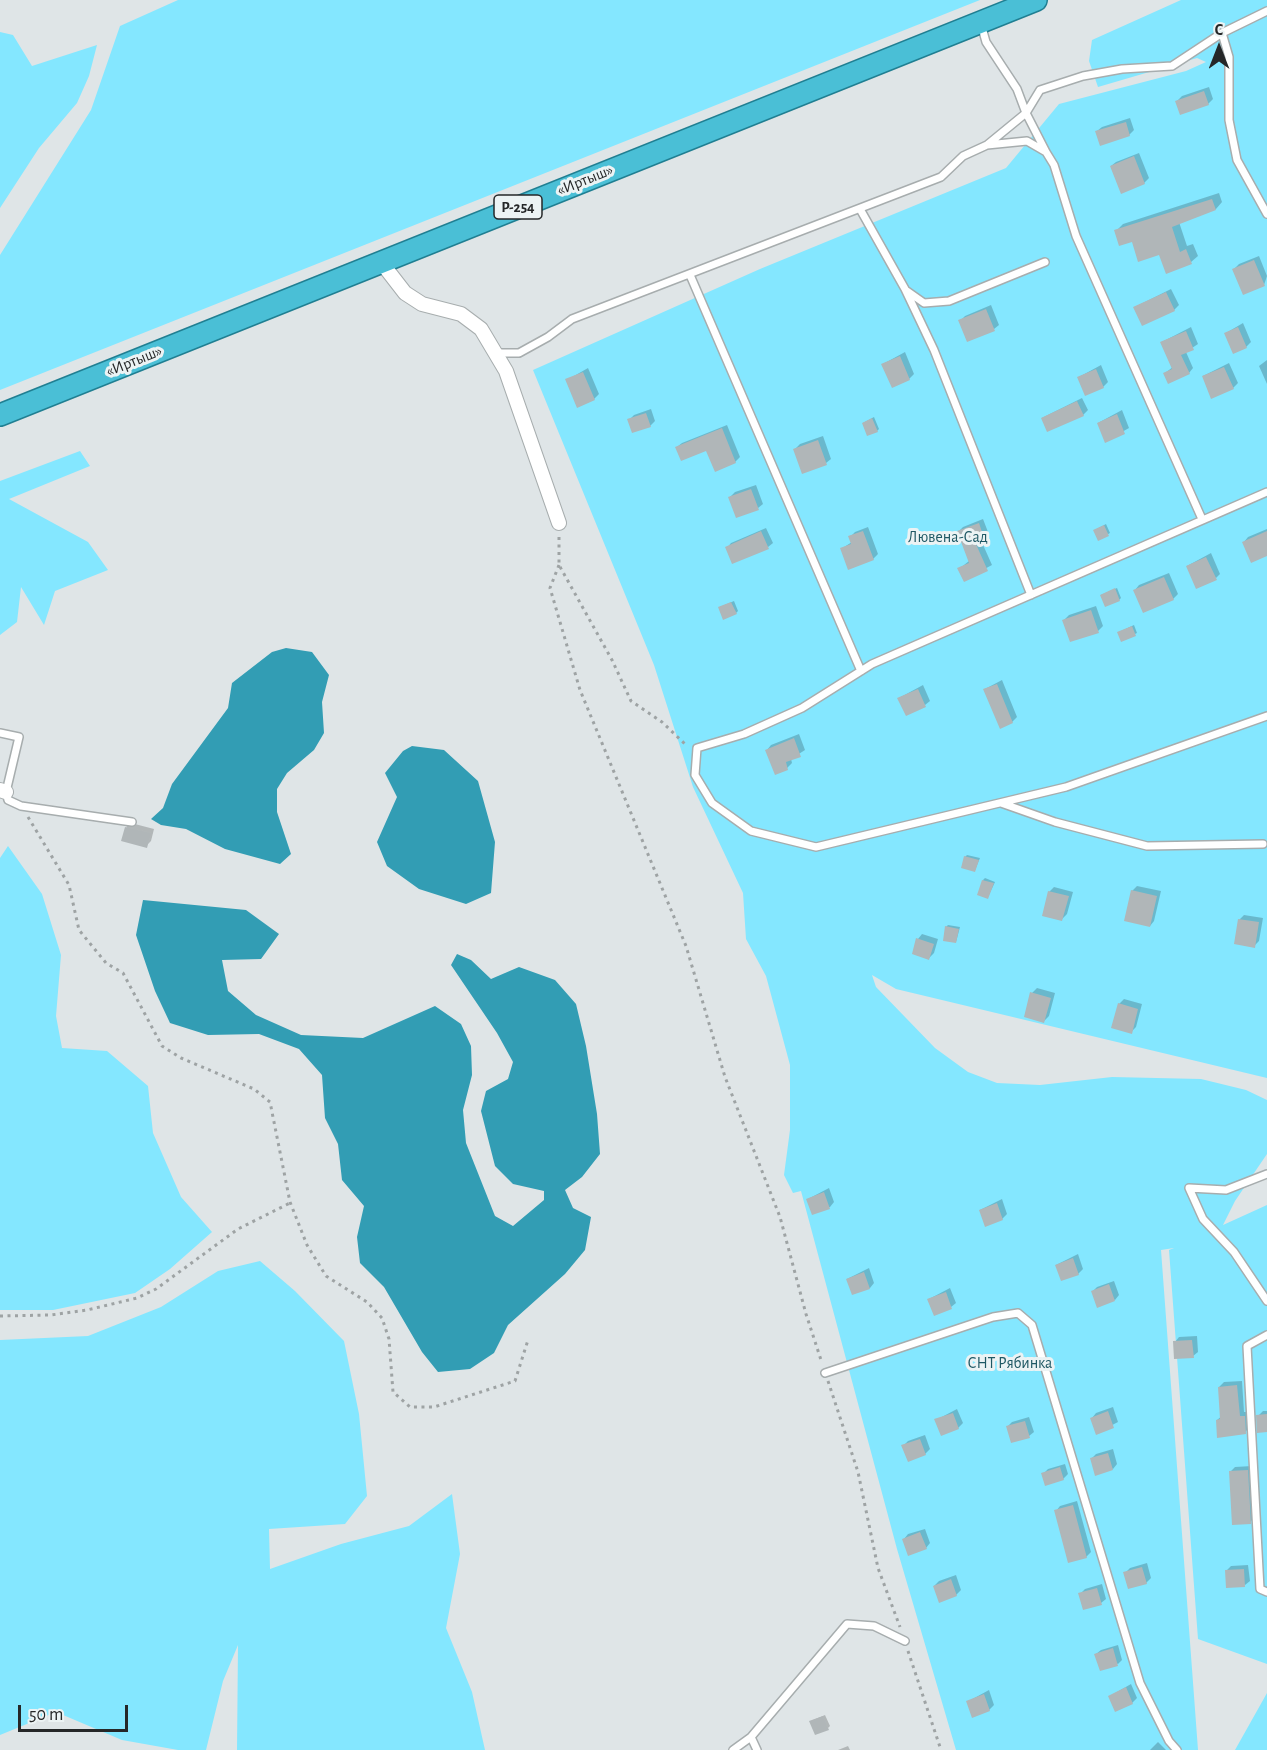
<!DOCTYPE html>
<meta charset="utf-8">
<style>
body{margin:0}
#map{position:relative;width:1267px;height:1750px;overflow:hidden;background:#dfe5e7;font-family:"Alegreya Sans",sans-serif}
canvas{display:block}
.north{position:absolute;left:1189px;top:18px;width:60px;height:60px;-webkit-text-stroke:4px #ecf3f4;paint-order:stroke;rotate:0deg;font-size:16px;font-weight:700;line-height:24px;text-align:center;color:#252728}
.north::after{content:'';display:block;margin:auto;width:21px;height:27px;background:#252728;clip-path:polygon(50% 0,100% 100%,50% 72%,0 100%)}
.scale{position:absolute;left:18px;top:1705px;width:110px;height:27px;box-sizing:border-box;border:3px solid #252728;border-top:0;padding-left:8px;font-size:18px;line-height:21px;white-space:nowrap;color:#252728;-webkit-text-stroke:4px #ecf3f4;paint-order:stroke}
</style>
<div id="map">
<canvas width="1267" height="1750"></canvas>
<div class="north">С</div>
<div class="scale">50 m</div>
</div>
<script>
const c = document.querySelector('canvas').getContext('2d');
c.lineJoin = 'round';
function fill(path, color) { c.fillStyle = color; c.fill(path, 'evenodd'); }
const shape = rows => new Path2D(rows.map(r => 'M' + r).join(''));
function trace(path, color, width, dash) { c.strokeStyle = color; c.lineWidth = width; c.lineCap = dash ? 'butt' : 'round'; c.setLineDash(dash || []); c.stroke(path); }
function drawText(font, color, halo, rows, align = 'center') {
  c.font = font + ' "Alegreya Sans",sans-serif'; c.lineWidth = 6; c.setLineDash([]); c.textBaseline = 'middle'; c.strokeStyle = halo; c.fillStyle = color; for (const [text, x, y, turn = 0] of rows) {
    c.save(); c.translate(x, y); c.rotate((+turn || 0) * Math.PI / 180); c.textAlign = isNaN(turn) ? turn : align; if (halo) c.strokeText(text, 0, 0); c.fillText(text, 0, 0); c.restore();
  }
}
const green = shape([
 [178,0,980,0,0,390,0,255,91,110,120,26],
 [1181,0,1267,0,1267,1078,896,989,872,975,876,987,935,1048,968,1072,997,1083,1040,1085,1112,1077,1201,1079,1246,1090,1267,1100,1267,1154,1235,1201,1223,1225,1267,1205,1267,1664,1198,1639,1169,1250,1174,1248,1161,1250,1198,1750,956,1750,897,1549,801,1191,793,1193,784,1175,790,1130,790,1065,766,976,746,939,743,893,693,787,654,665,533,370,760,269,1006,168,1059,104,1186,71,1206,62,1197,58,1098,87,1089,61,1092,40],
 [0,32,13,35,32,66,97,45,89,76,77,103,39,148,0,208],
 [80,451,90,466,9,499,88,542,108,570,55,591,44,625,21,587,17,622,0,635,0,481],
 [8,846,42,894,61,955,56,1016,62,1048,107,1051,148,1086,153,1133,181,1197,212,1232,170,1269,135,1293,53,1310,0,1310,0,858],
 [260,1261,295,1291,344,1341,359,1414,367,1496,345,1524,269,1529,270,1569,341,1544,409,1526,452,1494,460,1554,446,1628,472,1692,485,1750,237,1750,238,1645,223,1681,206,1750,178,1750,122,1740,56,1712,0,1735,0,1340,88,1336,161,1307,218,1271],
 [1267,1693,1267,1750,1235,1750]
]);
const water = shape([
 [286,648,312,652,329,675,322,702,324,733,314,750,287,773,277,789,277,812,291,854,280,864,225,849,186,829,161,825,151,819,163,808,172,784,228,708,232,683,272,652],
 [412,746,444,750,478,781,495,842,491,893,466,904,419,889,387,866,377,842,397,797,385,773,403,751],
 [143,900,246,910,279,934,261,959,222,960,228,991,256,1015,301,1035,363,1038,435,1006,461,1024,471,1046,472,1075,463,1110,466,1143,495,1216,513,1226,544,1200,544,1191,513,1184,495,1166,481,1111,486,1091,508,1079,513,1062,497,1033,451,965,457,954,471,960,491,979,519,967,555,980,576,1004,586,1046,597,1114,600,1154,582,1177,565,1190,573,1208,591,1217,585,1250,565,1274,508,1325,494,1353,470,1369,438,1372,422,1352,384,1287,360,1263,357,1237,364,1206,342,1180,338,1144,325,1118,322,1075,299,1049,259,1034,208,1035,170,1023,155,991,136,935]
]);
const shadow = shape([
 [1209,87,1213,99,1208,104,1177,101,1182,96],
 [1130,118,1134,130,1129,135,1097,131,1102,127],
 [1139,153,1149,178,1144,183,1111,166,1116,162],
 [1219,193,1222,202,1216,209,1179,222,1187,246,1193,244,1198,256,1191,262,1159,253,1116,231,1123,224],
 [1259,256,1267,276,1264,285,1234,269,1239,264],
 [1171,289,1179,305,1174,310,1135,307],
 [991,305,999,325,994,329,960,321,965,316],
 [1243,323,1251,342,1246,347,1226,333],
 [1191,327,1198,344,1186,352,1193,368,1189,373,1165,373,1173,367,1162,342],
 [905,352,914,374,909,379,883,364],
 [1267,360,1267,384,1259,366],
 [1229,363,1238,383,1233,388,1203,376],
 [1101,365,1108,382,1103,387,1079,377],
 [588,368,599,394,594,399,567,380],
 [1082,398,1088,410,1083,415,1042,418],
 [651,409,655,421,650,426,629,420,634,415],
 [1122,410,1129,428,1106,441,1098,423],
 [874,417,879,429,877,431,863,423],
 [727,425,740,457,735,462,707,449,677,447,682,443],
 [823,436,831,459,826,463,795,449,800,444],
 [756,485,763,504,758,508,730,497,735,492],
 [983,519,988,532,980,538,992,565,964,580,959,569,969,561,958,532,963,527],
 [1106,524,1110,533,1099,539,1095,530],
 [868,527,878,554,873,559,841,549,852,542,850,537,855,532],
 [766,528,773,543,768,547,727,548,731,543],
 [1267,529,1267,554,1244,542,1248,537],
 [1211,553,1220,574,1216,578,1187,566],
 [1169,573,1178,594,1173,599,1135,590,1139,585],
 [1117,588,1121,598,1119,600,1101,595],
 [734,601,738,611,736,613,720,607],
 [1096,606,1103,626,1098,631,1064,620,1069,615],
 [1134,625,1137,633,1122,640,1119,632],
 [1002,680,1017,717,1012,722,985,689],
 [923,685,930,701,925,705,899,698],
 [799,734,805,750,791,759,792,763,787,768,767,750,771,745],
 [131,823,154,829,151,841,146,846,126,827],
 [967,855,980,858,975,870,965,857],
 [985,878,995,882,988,897,983,880],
 [1137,886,1161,891,1154,921,1150,926,1132,891],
 [1054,887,1073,892,1067,914,1062,919,1049,892],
 [1244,915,1263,918,1259,941,1254,946,1239,920],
 [948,925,960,927,956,942,946,927],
 [922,934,938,939,934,953,929,958,918,939],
 [1037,988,1055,993,1049,1016,1044,1021,1032,993],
 [1124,999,1142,1004,1136,1027,1131,1032,1119,1004],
 [829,1188,834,1202,830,1207,813,1213,808,1199],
 [1002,1199,1007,1214,1002,1219,980,1210],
 [1078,1254,1083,1269,1078,1274,1056,1265],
 [869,1268,874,1283,870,1288,853,1294,847,1279],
 [1114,1281,1119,1295,1115,1300,1093,1291,1097,1287],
 [950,1288,956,1303,951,1307,929,1299],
 [1197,1336,1198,1352,1193,1356,1175,1342,1179,1337],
 [1242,1381,1244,1412,1249,1412,1250,1427,1245,1432,1217,1420,1222,1416,1219,1387,1224,1382],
 [1113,1407,1118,1422,1097,1433,1092,1418,1096,1413],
 [957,1409,963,1423,958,1428,936,1420],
 [1263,1411,1267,1411,1267,1431,1258,1416],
 [1029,1417,1034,1432,1029,1436,1008,1426,1012,1422],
 [925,1435,930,1449,925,1454,903,1446,908,1441],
 [1113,1449,1117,1464,1113,1469,1091,1459,1096,1454],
 [1065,1464,1068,1474,1063,1479,1043,1474,1048,1469],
 [1252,1466,1255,1517,1250,1522,1230,1472,1235,1467],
 [1077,1501,1091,1552,1086,1557,1056,1511,1060,1506],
 [925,1529,930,1543,926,1548,904,1539,908,1534],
 [1147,1563,1151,1578,1146,1583,1125,1573,1130,1568],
 [1248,1565,1250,1581,1245,1585,1226,1571,1231,1566],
 [956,1575,961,1590,956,1595,934,1586,939,1581],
 [1102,1584,1106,1599,1101,1603,1080,1594,1085,1589],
 [1118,1645,1122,1660,1118,1664,1096,1654,1101,1650],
 [1131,1684,1137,1698,1132,1703,1110,1696],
 [989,1690,994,1705,989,1710,967,1702],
 [825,1715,830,1726,828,1728,813,1720],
 [1158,1742,1166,1750,1150,1750],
 [848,1746,850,1750,838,1750]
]);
const building = shape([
 [1204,91,1209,105,1180,115,1175,101],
 [1126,122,1130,136,1100,146,1095,131],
 [1134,156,1145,184,1121,194,1110,166],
 [1212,199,1216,210,1172,227,1180,252,1186,249,1192,264,1166,274,1159,255,1138,262,1132,242,1119,246,1114,230],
 [1254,260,1265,286,1243,295,1232,269],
 [1166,292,1175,311,1142,326,1133,307],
 [986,309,995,331,967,342,958,320],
 [1238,327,1247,348,1233,354,1224,333],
 [1186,331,1194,350,1181,355,1190,374,1168,384,1163,373,1172,369,1160,342],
 [900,356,910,380,892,388,881,364],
 [1224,367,1234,389,1211,399,1202,376],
 [1096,369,1104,388,1085,396,1077,377],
 [583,372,595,400,577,408,565,379],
 [1077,401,1084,416,1047,432,1041,418],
 [646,413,651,427,632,433,627,419],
 [1117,414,1125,434,1105,443,1097,423],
 [872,418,878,432,867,436,862,423],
 [722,428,736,463,715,472,706,451,681,461,675,447],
 [818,440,827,465,802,474,793,449],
 [751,489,759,510,736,518,728,497],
 [979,523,984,538,975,542,988,571,964,582,957,568,969,563,957,531],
 [1104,525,1109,536,1098,541,1093,530],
 [761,531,769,549,732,564,725,547],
 [863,531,874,560,848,570,840,548,851,544,848,536],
 [1267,531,1267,556,1251,563,1242,542],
 [1206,557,1217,580,1196,589,1186,566],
 [1164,577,1174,600,1143,613,1133,590],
 [1115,588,1120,601,1105,607,1100,595],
 [731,602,737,614,723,620,718,607],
 [1091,610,1099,633,1070,642,1062,620],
 [1132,626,1136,636,1121,642,1117,632],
 [997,684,1013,723,1000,729,983,689],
 [918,689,926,707,906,716,897,698],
 [794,738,801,757,786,762,788,770,775,775,765,750],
 [125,827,151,833,147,848,121,841],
 [964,856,979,860,975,872,961,868],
 [982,880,994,883,988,899,977,895],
 [1131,890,1157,896,1150,927,1124,921],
 [1048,891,1069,896,1062,921,1042,916],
 [1238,919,1259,922,1255,948,1234,944],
 [945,926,959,929,956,943,943,941],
 [916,938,934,944,929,960,912,954],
 [1030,992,1051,998,1044,1023,1024,1017],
 [1118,1003,1138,1009,1132,1034,1111,1028],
 [824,1192,830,1209,812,1215,806,1199],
 [997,1203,1003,1220,985,1227,979,1210],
 [1073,1258,1079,1275,1061,1281,1055,1265],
 [864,1272,870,1289,852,1295,846,1279],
 [1109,1284,1115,1301,1097,1308,1091,1291],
 [946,1292,952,1309,934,1316,927,1299],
 [1192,1340,1194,1358,1174,1359,1173,1341],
 [1237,1385,1240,1416,1245,1416,1246,1434,1217,1438,1216,1420,1220,1419,1218,1387],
 [1108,1411,1114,1428,1096,1435,1090,1418],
 [953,1413,959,1429,941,1436,934,1419],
 [1267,1414,1267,1432,1257,1433,1256,1415],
 [1025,1421,1030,1438,1011,1443,1006,1426],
 [920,1439,926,1455,908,1462,901,1445],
 [1108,1453,1113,1470,1095,1476,1090,1458],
 [1060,1467,1064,1480,1045,1486,1041,1473],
 [1248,1470,1251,1524,1232,1525,1229,1471],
 [1073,1505,1087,1558,1068,1563,1054,1510],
 [920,1532,927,1549,908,1556,902,1539],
 [1142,1567,1147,1584,1128,1589,1123,1572],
 [1244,1569,1245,1587,1226,1588,1225,1570],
 [951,1579,957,1596,939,1603,933,1586],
 [1097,1588,1102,1605,1083,1610,1078,1593],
 [1113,1648,1118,1666,1100,1671,1094,1654],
 [1126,1687,1133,1704,1115,1712,1108,1696],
 [984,1694,990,1711,972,1718,966,1701],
 [823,1716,829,1730,815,1735,809,1721]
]);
const path = shape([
 [559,537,559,565,612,660,631,701,662,722,687,746],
 [559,565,550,588,580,690,686,946,725,1077,780,1217,806,1314,822,1363],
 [28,817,69,885,79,930,106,963,123,973,162,1046,181,1058,254,1089,270,1102,290,1202,307,1245,326,1276,367,1302,382,1318,389,1339,393,1392,410,1407,434,1407,515,1381,528,1340],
 [0,1316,51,1315,87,1310,137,1298,156,1289,238,1229,290,1203],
 [828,1381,858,1472,878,1568,900,1627],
 [908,1651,941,1750]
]);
const service = shape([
 [981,24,986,42,1017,89,1026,113,987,145],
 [1222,33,1229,57,1229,120,1237,160,1267,214],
 [1046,152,1026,113,1040,90,1083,76,1122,69,1172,66,1222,33,1267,11],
 [860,209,905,289,934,350,1031,595],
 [690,275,861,671],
 [907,291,924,303,949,301,1045,262],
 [497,353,519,353,548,337,572,319,941,177,963,156,987,145,1027,141,1046,152,1054,165,1076,236,1202,519],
 [1267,492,872,664,802,708,744,734,697,748,695,775,712,803,751,831,816,847,1066,787,1267,716],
 [0,733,19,737,6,792,8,800,21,806,132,822],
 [1001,803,1055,822,1147,846,1263,844],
 [1267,1174,1226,1190,1189,1188,1203,1219,1234,1252,1267,1301],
 [1267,1335,1247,1346,1260,1589,1267,1592],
 [825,1373,993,1317,1018,1313,1032,1325,1140,1683,1169,1741,1177,1750],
 [733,1750,751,1737],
 [757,1750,751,1737,847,1624,874,1626,905,1641]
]);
const minor = shape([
 [381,262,405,293,422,304,461,314,481,329,506,371,559,523],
 [0,790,6,792]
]);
const trunk = shape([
 [0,415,1036,0]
]);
const shields = [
 [518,207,48]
];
const shieldNames = [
 ["Р-254",518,207]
];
const streetNames = [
 ["«Иртыш»",585,180,-22],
 ["«Иртыш»",134,361,-22]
];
const parkNames = [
 ["Лювена-Сад",948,537],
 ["СНТ Рябинка",1010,1363]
];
fill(green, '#84e7ff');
fill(water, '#329db4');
fill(shadow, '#0003');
fill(building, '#b0b6b8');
trace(service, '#a7adae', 10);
trace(minor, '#a7adae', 16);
trace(trunk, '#207f92', 24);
trace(path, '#9ea3a4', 3, [3, 4.5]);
trace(service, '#fff', 7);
trace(minor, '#fff', 14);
trace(trunk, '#4abfd6', 21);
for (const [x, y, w] of shields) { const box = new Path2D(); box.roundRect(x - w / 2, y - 12, w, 24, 4.5); c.fillStyle = '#ecf3f4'; c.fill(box); trace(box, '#252728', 1.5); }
drawText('bold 15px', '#252728', null, shieldNames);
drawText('16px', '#252728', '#ecf3f4', streetNames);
drawText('16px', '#1f5864', '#ecf3f4', parkNames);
</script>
